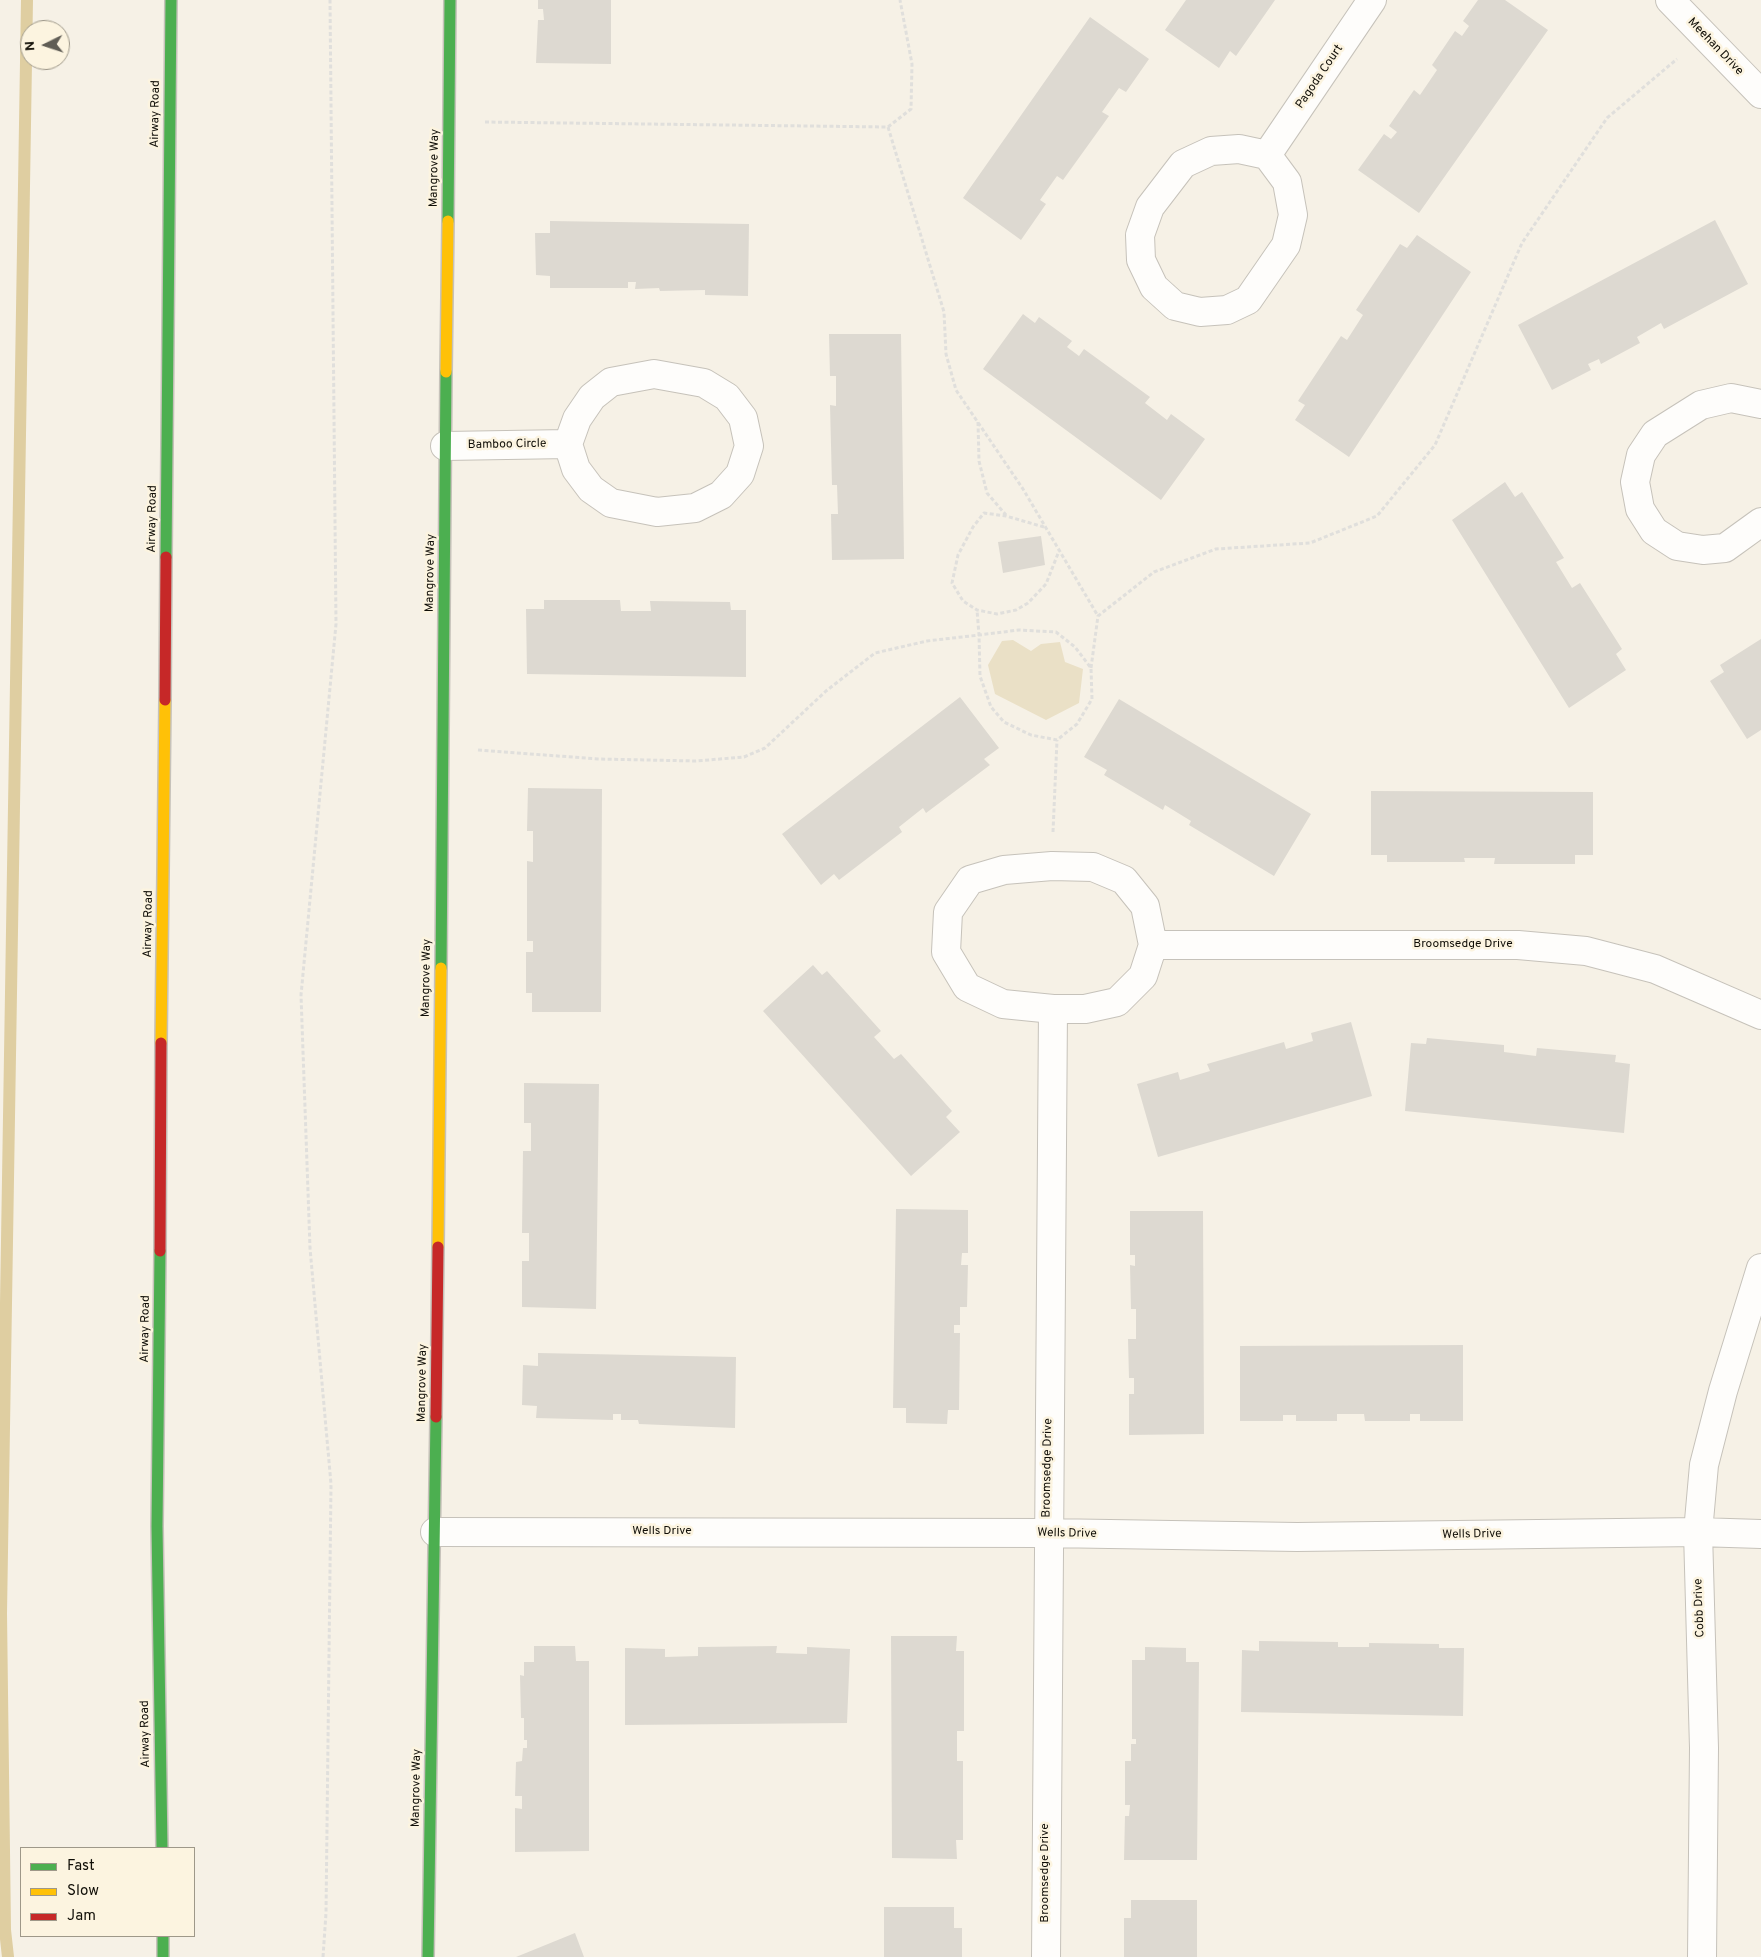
<!DOCTYPE html>
<style>
body{margin:0}
#map{position:relative;width:1761px;height:1957px;overflow:hidden;background:#f6f1e6;font-family:Overpass,sans-serif}
canvas{display:block}
.legend{position:absolute;left:20px;top:1847px;width:175px;height:90px;box-sizing:border-box;background:#fcf4e0;border:1px solid #9e9889;margin:0;padding:6px 9px;list-style:none;font-size:15px;color:#100e07}
.legend li{display:flex;align-items:center;gap:10px;height:25px}
.legend b{width:25px;border:1px solid #9e9889}
.north{position:absolute;left:20px;top:20px;width:50px;height:50px;box-sizing:border-box;background:#fcf4e0;border:1px solid #9e9889;border-radius:50%;rotate:266deg;font-size:14px;font-weight:700;line-height:20px;text-align:center;color:#100e07}
.north::after{content:'';display:block;margin:auto;width:18px;height:22px;background:#605d55;clip-path:polygon(50% 0,100% 100%,50% 72%,0 100%)}
</style>
<div id="map">
<canvas width="1761" height="1957"></canvas>
<ul class="legend">
<li><b style="height:6px;background:#4caf50"></b>Fast</li>
<li><b style="height:6px;background:#ffc107"></b>Slow</li>
<li><b style="height:6px;background:#c62828"></b>Jam</li>
</ul>
<div class="north">N</div>
</div>
<script>
const c = document.querySelector('canvas').getContext('2d');
c.lineJoin = 'round';
function fill(path, color) { c.fillStyle = color; c.fill(path, 'evenodd'); }
const shape = rows => new Path2D(rows.map(r => 'M' + r).join(''));
function trace(path, color, width, dash) { c.strokeStyle = color; c.lineWidth = width; c.lineCap = dash ? 'butt' : 'round'; c.setLineDash(dash || []); c.stroke(path); }
function drawText(font, color, halo, rows, align = 'center') {
  c.font = font + ' Overpass,sans-serif'; c.lineWidth = 5; c.setLineDash([]); c.textBaseline = 'middle'; c.strokeStyle = halo; c.fillStyle = color; for (const [text, x, y, turn = 0] of rows) {
    c.save(); c.translate(x, y); c.rotate((+turn || 0) * Math.PI / 180); c.textAlign = isNaN(turn) ? turn : align; if (halo) c.strokeText(text, 0, 0); c.fillText(text, 0, 0); c.restore();
  }
}
const green = shape([
 [1013,640,1031,651,1041,644,1060,642,1065,662,1083,669,1079,703,1046,720,995,694,988,665,1002,641]
]);
const stream = shape([
 [8,1957,5,1930,1,1613,27,0]
]);
const building = shape([
 [538,0,611,0,611,64,536,63,538,20,544,20,543,9,538,9],
 [1186,0,1275,0,1236,56,1230,51,1219,68,1165,30],
 [1478,0,1505,0,1548,30,1419,213,1358,170,1384,134,1391,139,1397,132,1389,126,1414,90,1420,95,1437,70,1432,65,1455,31,1462,36,1469,26,1463,21],
 [1090,17,1149,59,1126,92,1119,88,1102,112,1109,116,1063,180,1057,176,1040,200,1046,204,1021,240,963,198],
 [1715,220,1748,284,1664,329,1661,323,1637,337,1640,343,1601,364,1599,359,1588,364,1591,370,1552,390,1518,325],
 [550,221,749,224,748,296,705,295,705,290,660,291,659,288,635,289,636,282,628,282,628,288,550,288,550,276,536,275,535,233,550,233],
 [1417,235,1471,272,1349,457,1295,420,1305,405,1298,401,1341,336,1347,340,1363,315,1356,310,1400,244,1407,248],
 [1023,314,1035,323,1039,317,1072,341,1067,347,1079,356,1084,349,1150,397,1145,403,1167,420,1171,414,1205,439,1161,500,983,369],
 [829,334,901,334,904,559,832,560,831,514,838,514,837,485,832,485,830,405,836,406,836,376,830,376],
 [1505,482,1515,497,1522,492,1564,558,1556,562,1572,588,1580,583,1622,649,1616,654,1626,670,1569,708,1452,520],
 [1041,536,1045,565,1003,573,998,542],
 [544,600,620,600,621,611,651,611,650,601,730,602,731,610,746,610,746,677,527,674,526,609,544,609],
 [1761,639,1761,730,1747,739,1710,681,1724,672,1720,665],
 [960,697,999,748,984,759,990,765,926,813,923,808,899,827,902,832,839,880,834,874,821,885,782,834],
 [1119,699,1311,814,1274,876,1189,825,1191,821,1165,805,1163,810,1104,775,1107,770,1084,757],
 [528,788,602,789,601,1012,532,1012,532,993,526,993,526,952,533,952,533,941,527,941,527,861,533,862,533,831,527,831],
 [1371,791,1593,792,1593,855,1575,855,1575,864,1494,864,1495,858,1464,858,1465,862,1387,862,1387,855,1371,855],
 [813,965,822,975,827,971,881,1031,874,1037,894,1059,901,1054,952,1111,946,1117,960,1132,911,1176,763,1011],
 [1351,1022,1372,1096,1158,1157,1137,1084,1178,1072,1180,1080,1210,1071,1207,1064,1284,1042,1286,1049,1313,1041,1311,1033],
 [1427,1038,1504,1045,1504,1052,1536,1056,1537,1048,1616,1055,1615,1062,1630,1064,1624,1133,1405,1111,1411,1043,1426,1044],
 [524,1083,599,1084,596,1309,522,1307,522,1261,529,1261,529,1233,522,1233,523,1151,531,1151,531,1123,524,1123],
 [896,1209,968,1210,968,1253,962,1253,961,1265,968,1265,967,1307,960,1307,960,1325,954,1325,954,1333,960,1333,959,1410,948,1410,947,1424,906,1423,906,1408,893,1408],
 [1130,1211,1203,1211,1204,1434,1129,1435,1129,1394,1134,1394,1134,1378,1129,1378,1128,1339,1136,1339,1136,1309,1131,1309,1130,1265,1135,1266,1135,1255,1130,1255],
 [1463,1345,1463,1421,1420,1421,1420,1414,1410,1414,1410,1421,1365,1421,1364,1414,1337,1414,1337,1421,1296,1421,1296,1415,1283,1415,1283,1421,1240,1421,1240,1346],
 [538,1353,736,1357,735,1428,639,1424,638,1420,621,1420,621,1414,613,1414,613,1420,536,1418,537,1406,522,1405,523,1365,538,1366],
 [891,1636,957,1636,956,1651,964,1651,964,1731,957,1731,957,1761,963,1761,963,1840,956,1840,957,1859,892,1858],
 [1259,1641,1338,1642,1338,1647,1369,1647,1369,1643,1439,1644,1439,1648,1464,1648,1463,1716,1241,1712,1242,1650,1259,1651],
 [534,1646,575,1646,576,1661,589,1661,589,1851,515,1852,515,1808,522,1809,522,1796,515,1796,516,1762,522,1761,523,1748,527,1748,527,1740,524,1740,524,1718,521,1718,520,1675,524,1676,524,1662,534,1662],
 [777,1646,776,1653,807,1654,807,1647,850,1649,847,1723,625,1725,625,1648,665,1649,665,1657,698,1656,698,1647],
 [1145,1647,1186,1648,1186,1662,1199,1662,1197,1860,1124,1860,1125,1816,1129,1816,1130,1805,1125,1805,1125,1761,1131,1761,1131,1744,1136,1744,1136,1739,1132,1739,1132,1660,1145,1660],
 [1131,1900,1197,1900,1197,1957,1124,1957,1124,1918,1131,1918],
 [884,1907,954,1907,954,1928,962,1928,962,1957,884,1957],
 [575,1933,584,1957,516,1957]
]);
const path = shape([
 [485,122,888,127,911,109,912,64,900,0],
 [888,127,944,312,946,354,956,390,1023,489,1098,616],
 [978,422,979,461,987,493,1006,515],
 [1044,527,1006,516,984,513,973,527,958,555,952,583,963,601,977,610,997,614,1016,610,1028,603,1046,584,1059,551],
 [1091,668,1098,616,1154,572,1216,549,1310,543,1377,516,1435,445,1522,243,1607,118,1677,59],
 [478,750,598,759,696,761,744,757,765,748,826,691,875,653,927,641,979,635,1019,630,1056,632,1075,647,1091,668,1092,699,1077,724,1057,740,1031,735,1004,722,991,707,980,676,979,635,977,610],
 [1053,832,1057,740],
 [323,1957,326,1913,331,1484,310,1248,301,995,336,624,330,0]
]);
const street = shape([
 [1670,0,1761,94],
 [1239,149,1267,155,1287,182,1293,215,1286,245,1248,300,1227,310,1200,312,1175,306,1154,287,1141,260,1140,235,1150,207,1183,164,1211,151,1239,149],
 [1267,155,1372,0],
 [1761,404,1731,398,1701,405,1655,434,1641,455,1635,482,1640,509,1654,531,1677,546,1703,550,1725,548,1761,522],
 [445,446,568,444,576,469,591,489,611,503,657,512,695,508,721,495,740,474,749,446,743,418,727,397,704,383,654,374,611,382,592,397,577,419,568,444],
 [1052,866,1093,867,1124,880,1145,906,1153,945,1143,976,1117,1002,1085,1009,1053,1009,1003,1004,967,987,946,952,948,912,970,880,1004,870,1052,866],
 [1153,945,1518,945,1586,951,1655,969,1761,1015],
 [435,1532,1047,1533,1297,1537,1698,1532,1761,1534],
 [1046,1957,1053,1009],
 [1702,1957,1704,1748,1698,1532,1704,1465,1723,1391,1761,1268]
]);
const fast = shape([
 [448,221,450,0],
 [166,557,171,0],
 [441,968,446,372],
 [160,1251,157,1526,162,1848],
 [163,1936,163,1957],
 [428,1957,436,1417]
]);
const slow = shape([
 [446,372,448,221],
 [161,1043,165,700],
 [438,1247,441,968]
]);
const jam = shape([
 [165,700,166,557],
 [160,1251,161,1043],
 [436,1417,438,1247]
]);
const streetNames = [
 ["Meehan Drive",1715,47,46],
 ["Pagoda Court",1320,77,-56],
 ["Airway Road",156,114,-89],
 ["Mangrove Way",435,168,-89],
 ["Bamboo Circle",507,445,-1],
 ["Airway Road",153,519,-89],
 ["Mangrove Way",431,573,-89],
 ["Airway Road",149,924,-89],
 ["Broomsedge Drive",1463,945],
 ["Mangrove Way",427,978,-89],
 ["Airway Road",146,1329,-89],
 ["Mangrove Way",423,1383,-89],
 ["Broomsedge Drive",1048,1468,-89],
 ["Wells Drive",662,1532],
 ["Wells Drive",1067,1534,1],
 ["Wells Drive",1472,1535,-1],
 ["Cobb Drive",1700,1608,-92],
 ["Airway Road",146,1734,-91],
 ["Mangrove Way",417,1788,-89],
 ["Broomsedge Drive",1046,1873,-90]
];
fill(green, '#eae0c6');
trace(stream, '#dfcea1', 12);
fill(building, '#ddd9d1');
trace(street, '#c6c2ba', 30);
trace(fast, '#c6c2ba', 14);
trace(slow, '#c6c2ba', 14);
trace(jam, '#c6c2ba', 14);
trace(path, '#e0dfdc', 3, [4, 2.5]);
trace(street, '#fefdfb', 28);
trace(fast, '#4caf50', 11);
trace(slow, '#ffc107', 11);
trace(jam, '#c62828', 11);
drawText('12px', '#100e07', '#fcf4e0', streetNames);
</script>
